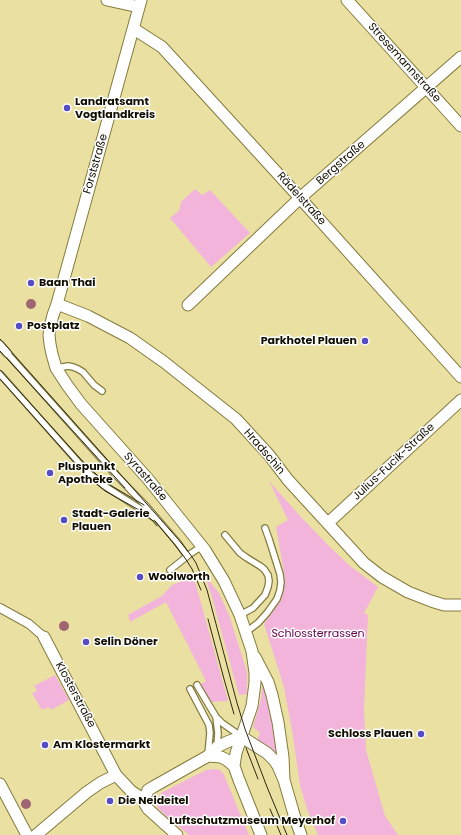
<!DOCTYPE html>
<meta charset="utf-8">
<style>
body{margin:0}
canvas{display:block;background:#eae0a1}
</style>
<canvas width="461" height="835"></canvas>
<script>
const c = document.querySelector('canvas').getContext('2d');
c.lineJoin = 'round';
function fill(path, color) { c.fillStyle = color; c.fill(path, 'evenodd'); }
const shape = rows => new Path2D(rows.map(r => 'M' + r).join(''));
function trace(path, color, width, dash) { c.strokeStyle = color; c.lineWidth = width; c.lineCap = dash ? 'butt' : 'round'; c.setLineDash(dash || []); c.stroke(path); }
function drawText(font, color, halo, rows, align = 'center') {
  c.font = font + ' Poppins,sans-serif'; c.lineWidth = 3; c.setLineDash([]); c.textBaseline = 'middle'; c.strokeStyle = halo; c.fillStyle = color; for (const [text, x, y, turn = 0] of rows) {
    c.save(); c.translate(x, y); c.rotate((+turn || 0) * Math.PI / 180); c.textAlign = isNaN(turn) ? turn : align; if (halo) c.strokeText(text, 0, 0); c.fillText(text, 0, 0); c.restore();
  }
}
const green = shape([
 [195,189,202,195,210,190,250,233,211,267,170,218,179,211,181,202],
 [269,481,300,516,328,545,349,565,378,587,364,613,368,615,364,710,366,750,385,816,398,835,318,835,307,809,300,785,293,736,284,687,264,624,281,600,285,578,276,527,288,520],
 [192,577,196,585,228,701,211,702,201,684,206,681,166,602,130,622,128,615,162,596,172,585],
 [206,579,210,582,219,593,229,615,247,672,247,694,239,695,211,594],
 [55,675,69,700,51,710,49,707,42,710,32,693,37,691,34,686],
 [263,682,270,700,280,759,266,745,257,740,260,733,253,727,261,699],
 [214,769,220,770,224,775,249,835,189,835,166,816,158,808,156,801,161,793,206,770]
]);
const service = shape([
 [7,353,114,473,147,507,178,543,187,556],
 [56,368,68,366,73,367,78,369,83,372,94,385,102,391],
 [0,374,85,470,103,485,153,517],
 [225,535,240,553,247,558,260,566,264,569,268,575,269,581,268,587,265,595,253,608,240,615],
 [170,570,190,554,202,546],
 [246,632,258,623,267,613,277,599,280,590,281,582,280,574,269,539,265,528],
 [197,685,216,717,222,723,242,737],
 [190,689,209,725,210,733,208,754],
 [216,717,218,733,217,747]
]);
const pedestrian = shape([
 [0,345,7,353],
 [0,608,29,624,44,637]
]);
const minor = shape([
 [107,0,139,7],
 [141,0,57,304,53,315,51,323,49,335,50,344,52,354,56,368,67,385,81,404,148,479,205,550,224,581,240,615,252,651,255,673,255,683,252,706,236,753,234,766,239,780,261,835],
 [347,0,461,126],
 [134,29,162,47,300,198,461,377],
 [57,304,88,316,130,338,164,362,236,419,269,455,288,480,364,563,382,577,408,592,431,601,444,605,461,605],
 [188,305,300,198,461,57],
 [328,523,461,400],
 [44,637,116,775,131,791,140,797,145,798],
 [255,657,268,682,272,695,278,722,283,757,284,780],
 [242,737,267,753,274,760,278,766,284,780,295,818,301,835],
 [208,756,221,757,227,760,234,766],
 [0,784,27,835],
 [36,835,87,792,100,783,116,775],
 [177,835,148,809,145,804,145,798,148,790,153,787,208,756,217,747,227,742,235,739,242,737]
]);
const tram = shape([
 [0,339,178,539,190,554,196,563,207,590,237,703,245,729,267,787,287,835],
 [0,351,125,488],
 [0,370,88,467,105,482,144,505],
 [0,379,84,473,105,491,139,510,152,520,157,526],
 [155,521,174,544,185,558,192,569,201,590],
 [208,619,224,679,234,714],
 [246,748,258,779],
 [270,809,281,835]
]);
const trees = [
 [31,304],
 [64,626],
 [26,804]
];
const markers = [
 [67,108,4,"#564dc4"],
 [31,283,4,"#564dc4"],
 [19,326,4,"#564dc4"],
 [365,341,4,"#564dc4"],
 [50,473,4,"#564dc4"],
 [64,520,4,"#564dc4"],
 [140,577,4,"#564dc4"],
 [86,642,4,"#564dc4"],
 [421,734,4,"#564dc4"],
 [45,745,4,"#564dc4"],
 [110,801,4,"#564dc4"],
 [343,821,4,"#564dc4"]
];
const streetNames = [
 ["Stresemannstraße",404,63,48],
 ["Bergstraße",341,163,-41],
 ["Forststraße",96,164,-74],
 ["Rädelstraße",301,199,48],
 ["Hradschin",264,452,49],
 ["Julius-Fucik-Straße",394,462,-43],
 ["Syrastraße",145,477,49],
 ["Klosterstraße",75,695,62]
];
const poiNames = [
 ["Landratsamt",75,102],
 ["Vogtlandkreis",75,115],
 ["Baan Thai",39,283],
 ["Postplatz",27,326],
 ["Parkhotel Plauen",357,341,"right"],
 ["Pluspunkt",58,467],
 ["Apotheke",58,480],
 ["Stadt-Galerie",72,514],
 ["Plauen",72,527],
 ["Woolworth",148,577],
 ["Selin Döner",94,642],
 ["Schloss Plauen",413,734,"right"],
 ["Am Klostermarkt",53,745],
 ["Die Neideitel",118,801],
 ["Luftschutzmuseum Meyerhof",335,821,"right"]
];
const parkNames = [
 ["Schlossterrassen",318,634]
];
fill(green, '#f3b4dc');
trace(service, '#847b3e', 8);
trace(pedestrian, '#847b3e', 10);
trace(minor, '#847b3e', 13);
trace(service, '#fff', 5.5);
trace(pedestrian, '#fff', 8);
trace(minor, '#fff', 11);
trace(tram, '#2c2814', 1);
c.fillStyle = '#a06573';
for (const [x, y] of trees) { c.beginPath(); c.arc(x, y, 5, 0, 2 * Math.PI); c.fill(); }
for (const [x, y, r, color] of markers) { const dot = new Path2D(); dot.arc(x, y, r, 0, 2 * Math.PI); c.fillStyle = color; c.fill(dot); trace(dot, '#fff', 1.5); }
drawText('11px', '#110e00', '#fff', streetNames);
drawText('bold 11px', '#110e00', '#fff', poiNames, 'left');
drawText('11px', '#63014d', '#fff', parkNames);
</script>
